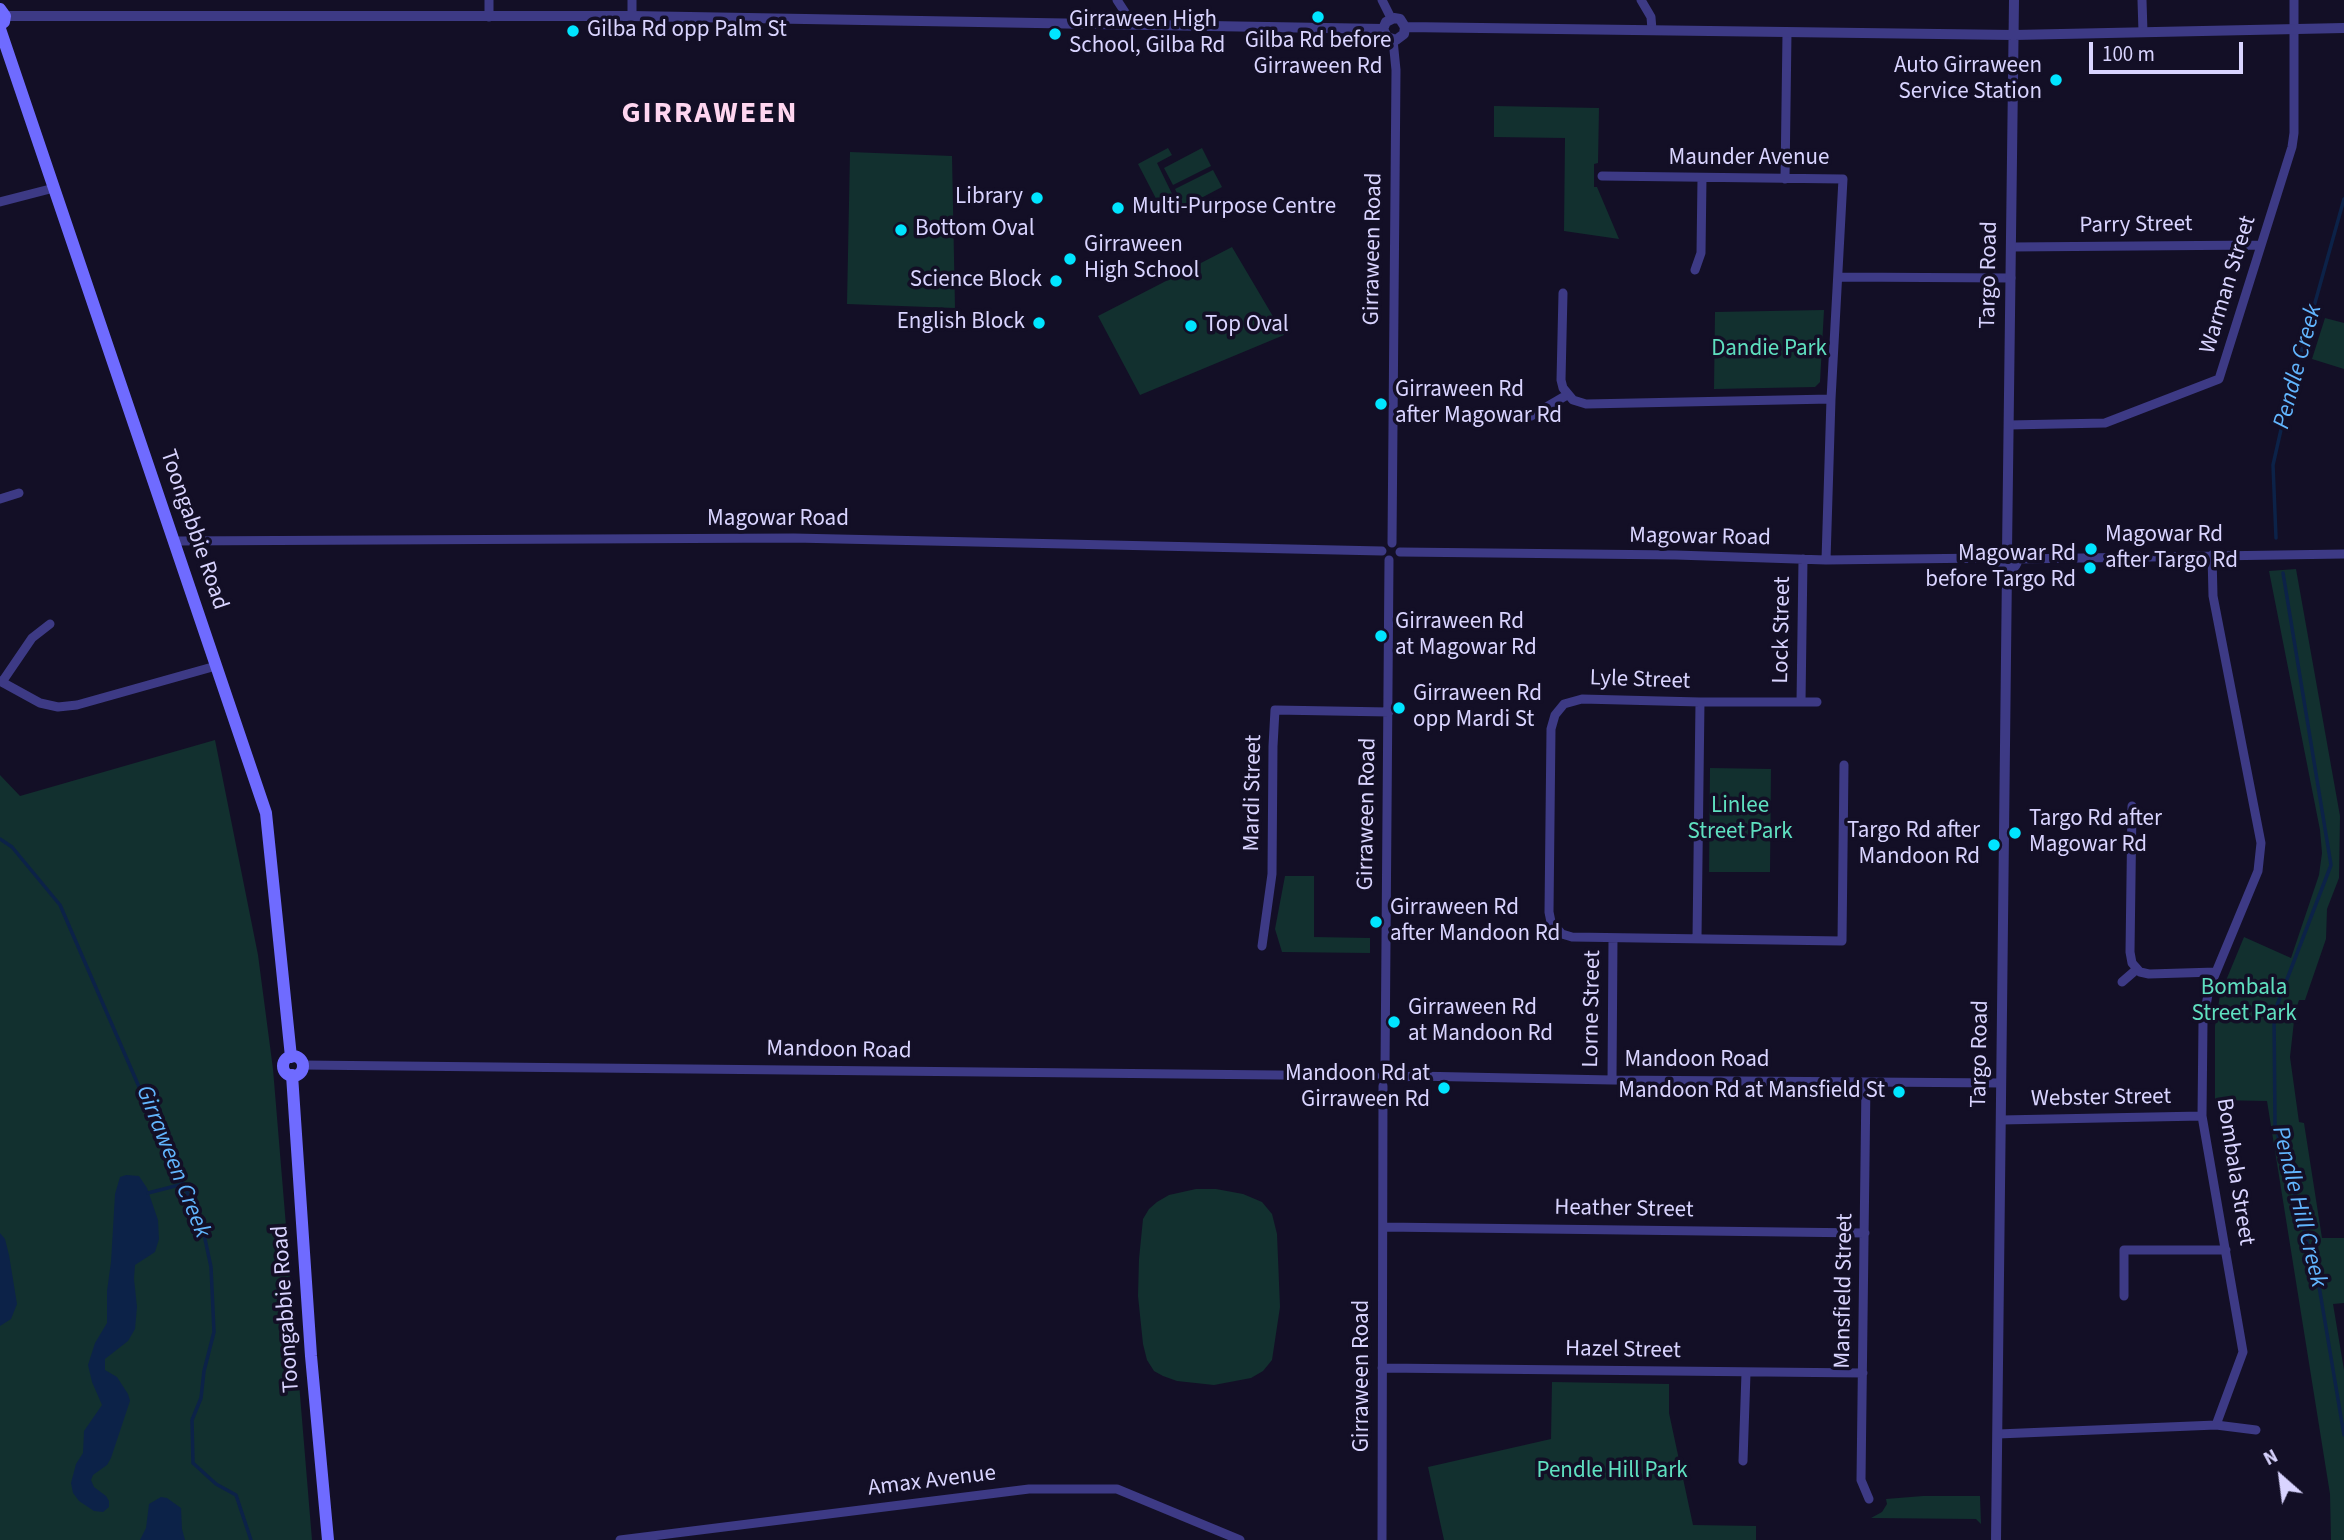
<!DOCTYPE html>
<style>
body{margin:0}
#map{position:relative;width:2344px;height:1540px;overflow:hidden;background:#130f26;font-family:"Source Sans 3",sans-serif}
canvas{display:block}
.north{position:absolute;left:2246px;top:1442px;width:70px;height:70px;-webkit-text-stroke:5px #130f26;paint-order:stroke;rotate:332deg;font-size:19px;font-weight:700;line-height:28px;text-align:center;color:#d9d4ff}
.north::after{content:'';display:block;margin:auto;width:24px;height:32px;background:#d9d4ff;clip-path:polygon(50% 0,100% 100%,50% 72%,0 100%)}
.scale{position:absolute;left:2089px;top:42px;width:154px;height:32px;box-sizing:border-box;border:4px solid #d9d4ff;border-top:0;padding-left:9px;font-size:21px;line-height:24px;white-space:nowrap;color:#d9d4ff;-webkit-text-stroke:5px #130f26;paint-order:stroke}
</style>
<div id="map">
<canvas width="2344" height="1540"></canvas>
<div class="north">N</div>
<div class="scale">100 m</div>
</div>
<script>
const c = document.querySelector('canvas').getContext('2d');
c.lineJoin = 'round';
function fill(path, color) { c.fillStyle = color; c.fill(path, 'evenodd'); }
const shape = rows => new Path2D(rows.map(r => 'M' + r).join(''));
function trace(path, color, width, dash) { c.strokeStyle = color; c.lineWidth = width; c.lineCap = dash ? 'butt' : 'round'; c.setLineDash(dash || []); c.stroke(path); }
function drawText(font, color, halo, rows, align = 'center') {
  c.font = font + ' "Source Sans 3",sans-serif'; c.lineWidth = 7; c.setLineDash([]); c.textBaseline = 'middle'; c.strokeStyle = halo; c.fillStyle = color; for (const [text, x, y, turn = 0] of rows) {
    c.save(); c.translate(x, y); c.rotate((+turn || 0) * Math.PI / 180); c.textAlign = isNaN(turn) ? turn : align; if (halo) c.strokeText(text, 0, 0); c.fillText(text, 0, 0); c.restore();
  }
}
const green = shape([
 [1494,106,1599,108,1598,163,1594,164,1594,187,1597,187,1619,239,1564,231,1565,138,1494,137],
 [1168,148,1172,155,1157,163,1177,204,1163,212,1138,164],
 [1202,148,1211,166,1173,185,1164,168],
 [850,152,952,156,955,308,847,304],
 [1213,170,1222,187,1184,207,1175,189],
 [1232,247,1284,335,1140,395,1098,316],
 [1824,310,1820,382,1815,387,1714,389,1715,312],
 [2325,318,2344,323,2344,369,2312,359],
 [2296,569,2340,816,2339,878,2327,909,2326,939,2305,1000,2299,1000,2295,1012,2290,1057,2299,1122,2304,1123,2322,1238,2344,1238,2344,1303,2333,1304,2344,1370,2344,1540,2331,1540,2330,1494,2267,1101,2215,1100,2215,1026,2220,995,2244,937,2291,958,2319,875,2322,853,2320,830,2269,571],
 [215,740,258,955,273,1069,312,1540,0,1540,0,775,20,796],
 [1710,768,1771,769,1770,872,1709,872],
 [1285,876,1314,876,1314,937,1370,938,1370,953,1282,952,1275,929],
 [1196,1189,1216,1189,1243,1194,1262,1202,1272,1214,1277,1234,1280,1307,1272,1360,1263,1371,1251,1378,1214,1385,1177,1381,1163,1376,1154,1371,1147,1360,1143,1344,1138,1296,1139,1259,1143,1219,1149,1209,1157,1202,1169,1195],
 [1552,1382,1669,1384,1669,1413,1693,1525,1756,1526,1756,1540,1444,1540,1428,1467,1551,1439],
 [1923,1496,1980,1496,1981,1524,1976,1519,1871,1518,1882,1512,1887,1504,1886,1499]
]);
const water = shape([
 [126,1175,139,1176,147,1188,158,1220,159,1239,155,1252,135,1265,134,1279,137,1307,135,1329,128,1341,105,1359,105,1370,117,1377,128,1394,130,1401,111,1458,107,1465,93,1475,91,1480,94,1487,106,1496,109,1501,109,1507,103,1512,94,1511,79,1501,73,1493,71,1483,76,1464,83,1453,84,1431,102,1405,92,1382,88,1365,95,1343,107,1323,107,1291,111,1262,115,1194,120,1177],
 [0,1233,5,1239,9,1255,17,1304,11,1319,0,1326],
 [161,1497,167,1498,181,1508,182,1529,185,1540,140,1540,146,1528,149,1504]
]);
const stream = shape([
 [2276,538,2273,465,2287,403,2344,199],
 [2283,573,2331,865,2274,1013,2275,1125,2318,1280,2344,1435],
 [0,839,12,847,60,905,143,1096,202,1225,211,1267,214,1332,204,1371,201,1398,192,1420,193,1463,216,1484,236,1495,251,1540],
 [148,1193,183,1184]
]);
const minor = shape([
 [489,0,489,17],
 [632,0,632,16],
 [1117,0,1132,23],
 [1382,0,1391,18],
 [1641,0,1651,17,1652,30],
 [2142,0,2143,32],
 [1602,176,1843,179,1831,399,1826,560],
 [1785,179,1787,33],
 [0,202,54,188],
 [2012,247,2261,245],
 [1695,270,1701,253,1702,178],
 [1839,277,2011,278],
 [1563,293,1561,380,1563,388,1573,400,1586,404,1831,399],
 [1531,416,1567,395],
 [2009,425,2105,423,2219,379,2292,147,2294,133,2294,0],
 [0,499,19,493],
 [174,541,794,538,1382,551],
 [1392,543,1396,70,1393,40],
 [1400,552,1676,555,1826,560,1985,558,2000,561],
 [2212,555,2213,596,2261,843,2258,871,2209,989,2203,1022,2202,1116,2243,1352,2216,1425],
 [2017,559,2344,554],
 [0,681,40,703,58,707,77,705,216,666],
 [2,682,32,638,50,624],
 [1801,702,1803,559],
 [1817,702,1700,702,1582,699,1564,704,1555,715,1551,729,1549,912,1551,922,1562,934,1572,937,1842,941,1844,765],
 [2132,806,2130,952,2132,963,2140,972,2149,974,2216,972],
 [1539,936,1554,927],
 [1697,938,1700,702],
 [1262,946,1272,874,1273,746,1275,710,1389,712],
 [2122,982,2137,969],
 [302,1065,1375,1076],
 [1385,1069,1389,560],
 [1393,1078,1414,1076,1612,1080,2001,1083],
 [1612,1080,1613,938],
 [1866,1082,1861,1480,1869,1499],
 [2001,1120,2202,1116],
 [1383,1227,1865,1233],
 [2124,1296,2124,1250,2226,1250],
 [1382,1368,1863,1373],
 [1998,1434,2216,1425,2256,1430],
 [1743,1461,1746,1373],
 [620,1540,1029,1489,1117,1489,1240,1540],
 [1382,1540,1383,1086]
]);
const tertiary = shape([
 [5,16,632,16,1383,29],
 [1405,27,2014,35,2344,28],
 [1383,29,1387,37,1396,40,1404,34,1405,27],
 [1383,29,1386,22,1394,18,1400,19,1405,27],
 '1999 560a9 9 0 1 1 18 0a9 9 0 1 1-18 0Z',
 [2007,552,2014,0],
 [1996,1540,2007,569]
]);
const secondary = shape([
 [0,9,5,16,4,22,0,25],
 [0,29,266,813,291,1057],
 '283 1066a10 10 0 1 1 20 0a10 10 0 1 1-20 0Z',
 [292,1075,311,1356,328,1540]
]);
const markers = [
 [1318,17,7,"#00e5ff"],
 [573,31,7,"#00e5ff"],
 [1055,34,7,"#00e5ff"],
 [2056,80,7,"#00e5ff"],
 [1037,198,7,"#00e5ff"],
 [1118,208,7,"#00e5ff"],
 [901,230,7,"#00e5ff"],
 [1070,259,7,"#00e5ff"],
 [1056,281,7,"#00e5ff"],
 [1039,323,7,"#00e5ff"],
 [1191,326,7,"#00e5ff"],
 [1381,404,7,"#00e5ff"],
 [2091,549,7,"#00e5ff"],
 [2090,568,7,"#00e5ff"],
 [1381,636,7,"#00e5ff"],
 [1399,708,7,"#00e5ff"],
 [2015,833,7,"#00e5ff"],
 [1994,845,7,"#00e5ff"],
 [1376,922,7,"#00e5ff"],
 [1394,1022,7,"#00e5ff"],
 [1444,1088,7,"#00e5ff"],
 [1899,1092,7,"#00e5ff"]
];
const poiNames = [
 ["Girraween High",1069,21],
 ["School, Gilba Rd",1069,47],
 ["Gilba Rd opp Palm St",587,31],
 ["Gilba Rd before",1318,42,"center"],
 ["Girraween Rd",1318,68,"center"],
 ["Auto Girraween",2042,67,"right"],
 ["Service Station",2042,93,"right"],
 ["Library",1023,198,"right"],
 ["Multi-Purpose Centre",1132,208],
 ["Bottom Oval",915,230],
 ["Girraween",1084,246],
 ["High School",1084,272],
 ["Science Block",1042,281,"right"],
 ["English Block",1025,323,"right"],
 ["Top Oval",1205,326],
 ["Girraween Rd",1395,391],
 ["after Magowar Rd",1395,417],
 ["Magowar Rd",2105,536],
 ["after Targo Rd",2105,562],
 ["Magowar Rd",2076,555,"right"],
 ["before Targo Rd",2076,581,"right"],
 ["Girraween Rd",1395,623],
 ["at Magowar Rd",1395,649],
 ["Girraween Rd",1413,695],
 ["opp Mardi St",1413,721],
 ["Targo Rd after",2029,820],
 ["Magowar Rd",2029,846],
 ["Targo Rd after",1980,832,"right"],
 ["Mandoon Rd",1980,858,"right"],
 ["Girraween Rd",1390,909],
 ["after Mandoon Rd",1390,935],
 ["Girraween Rd",1408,1009],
 ["at Mandoon Rd",1408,1035],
 ["Mandoon Rd at",1430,1075,"right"],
 ["Girraween Rd",1430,1101,"right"],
 ["Mandoon Rd at Mansfield St",1885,1092,"right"]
];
const streetNames = [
 ["Maunder Avenue",1749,159],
 ["Parry Street",2136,226,-1],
 ["Girraween Road",1374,249,-89],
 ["Targo Road",1990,275,-89],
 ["Warman Street",2229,285,-73],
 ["Magowar Road",778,520],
 ["Toongabbie Road",193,530,71],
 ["Magowar Road",1700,538,1],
 ["Lock Street",1783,630,-89],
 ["Lyle Street",1640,681,2],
 ["Mardi Street",1254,793,-89],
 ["Girraween Road",1368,814,-89],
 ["Lorne Street",1593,1009,-89],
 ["Mandoon Road",839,1051,1],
 ["Targo Road",1981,1054,-89],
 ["Mandoon Road",1697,1061],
 ["Webster Street",2101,1099,-1],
 ["Bombala Street",2234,1172,81],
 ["Heather Street",1624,1210,1],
 ["Mansfield Street",1845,1291,-89],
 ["Toongabbie Road",287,1309,-94],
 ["Hazel Street",1623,1351,1],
 ["Girraween Road",1363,1376,-90],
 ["Amax Avenue",932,1482,-7]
];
const parkNames = [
 ["Dandie Park",1769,350],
 ["Linlee",1740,807],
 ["Street Park",1740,833],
 ["Bombala",2244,989],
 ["Street Park",2244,1015],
 ["Pendle Hill Park",1612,1472]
];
const waterNames = [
 ["Pendle Creek",2299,367,-75],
 ["Girraween Creek",172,1162,68],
 ["Pendle Hill Creek",2298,1207,76]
];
const districtNames = [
 ["GIRRAWEEN",710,115]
];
fill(green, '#12302f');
fill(water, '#0c2248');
trace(stream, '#0c2248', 3.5);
trace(minor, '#3d3a85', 9);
trace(tertiary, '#3d3a85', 10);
trace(secondary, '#6f6bff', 12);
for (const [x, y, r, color] of markers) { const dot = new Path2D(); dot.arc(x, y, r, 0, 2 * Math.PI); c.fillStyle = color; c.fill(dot); trace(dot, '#130f26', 2.5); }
drawText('23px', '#d9d4ff', '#130f26', poiNames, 'left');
drawText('23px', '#d9d4ff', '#130f26', streetNames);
drawText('23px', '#5fe0c0', '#130f26', parkNames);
drawText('italic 24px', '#62b6ff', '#130f26', waterNames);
c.letterSpacing = '2px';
drawText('bold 30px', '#ffd6f0', '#130f26', districtNames);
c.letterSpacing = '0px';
</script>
